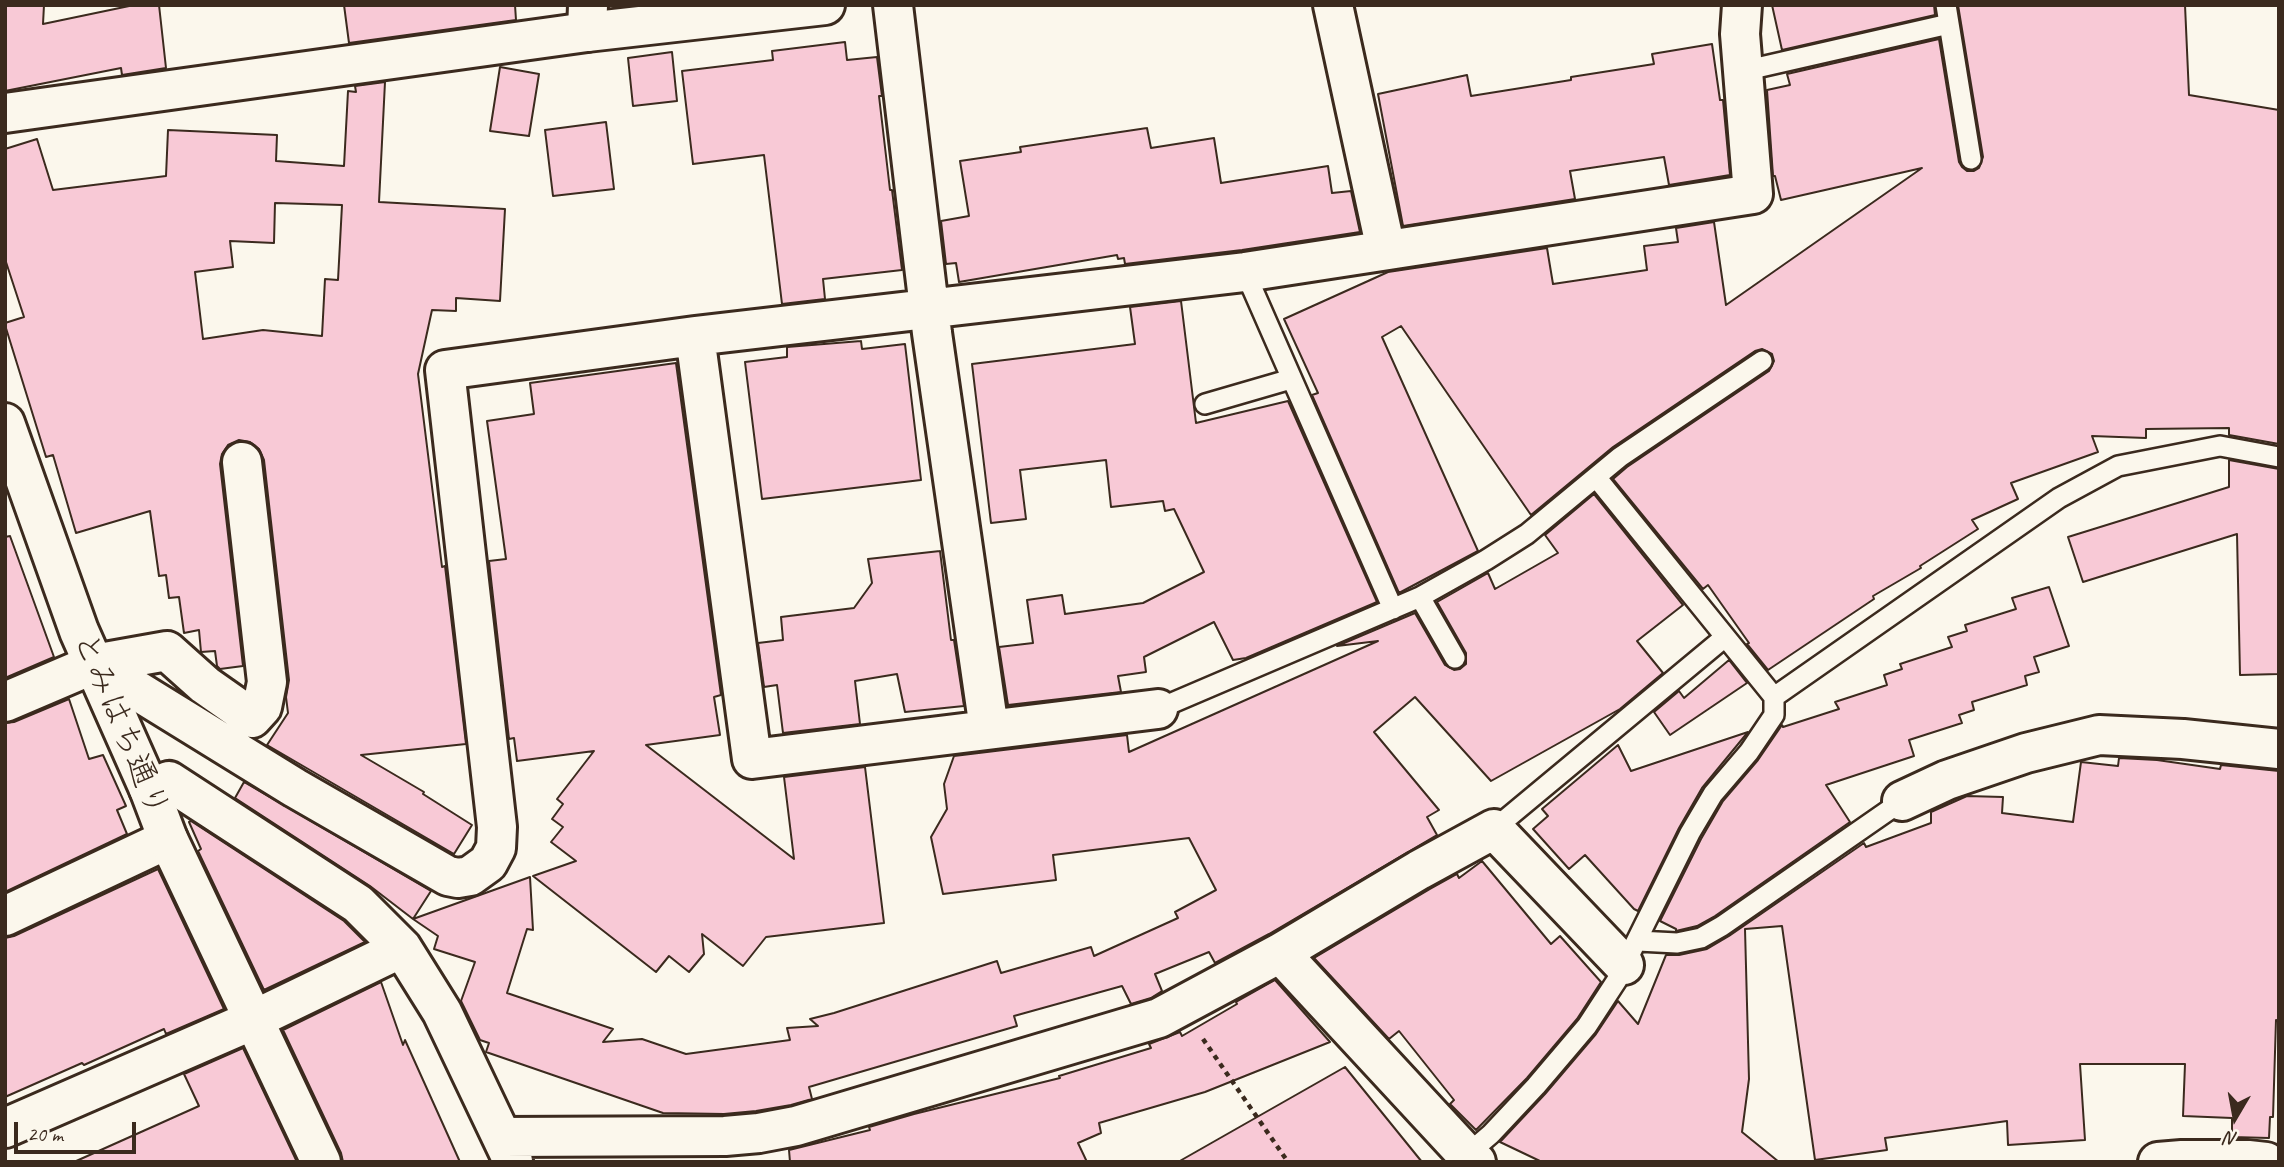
<!DOCTYPE html>
<meta charset="utf-8">
<style>
body{margin:0}
#map{position:relative;width:2284px;height:1167px;overflow:hidden;background:#fbf7ec;font-family:Caveat,sans-serif}
canvas{display:block}
.frame{position:absolute;inset:0;border:7px solid #3b2a1e;pointer-events:none}
.north{position:absolute;left:2200px;top:1083px;width:70px;height:70px;-webkit-text-stroke:5px #fbf7ec;paint-order:stroke;rotate:190deg;font-size:19px;font-weight:700;line-height:28px;text-align:center;color:#3b2a1e}
.north::after{content:'';display:block;margin:auto;width:24px;height:32px;background:#3b2a1e;clip-path:polygon(50% 0,100% 100%,50% 72%,0 100%)}
.scale{position:absolute;left:14px;top:1122px;width:122px;height:32px;box-sizing:border-box;border:4px solid #3b2a1e;border-top:0;padding-left:9px;font-size:21px;line-height:24px;white-space:nowrap;color:#3b2a1e;-webkit-text-stroke:5px #fbf7ec;paint-order:stroke}
</style>
<div id="map">
<canvas width="2284" height="1167"></canvas>
<div class="frame"></div>
<div class="north">N</div>
<div class="scale">20 m</div>
</div>
<script>
const c = document.querySelector('canvas').getContext('2d');
c.lineJoin = 'round';
function fill(path, color) { c.fillStyle = color; c.fill(path, 'evenodd'); }
const shape = rows => new Path2D(rows.map(r => 'M' + r).join(''));
function trace(path, color, width, dash) { c.strokeStyle = color; c.lineWidth = width; c.lineCap = dash ? 'butt' : 'round'; c.setLineDash(dash || []); c.stroke(path); }
function drawText(font, color, halo, rows, align = 'center') {
  c.font = font + ' Caveat,"Klee One",sans-serif'; c.lineWidth = 5; c.setLineDash([]); c.textBaseline = 'middle'; c.strokeStyle = halo; c.fillStyle = color; for (const [text, x, y, turn = 0] of rows) {
    c.save(); c.translate(x, y); c.rotate((+turn || 0) * Math.PI / 180); c.textAlign = isNaN(turn) ? turn : align; if (halo) c.strokeText(text, 0, 0); c.fillText(text, 0, 0); c.restore();
  }
}
const building = shape([
 [5,5,44,5,43,24,134,5,159,5,166,68,122,75,121,68,5,91,5,5],
 [344,5,515,5,516,20,349,43,344,5],
 [1772,5,1934,5,1935,15,1782,50,1772,5],
 [1958,5,2185,5,2189,95,2279,110,2279,444,2229,435,2229,428,2146,429,2146,438,2092,436,2098,452,2011,483,2018,499,1972,520,1978,529,1920,566,1921,568,1873,596,1874,599,1768,670,1747,644,1749,643,1708,585,1703,589,1613,479,1627,467,1769,371,1774,361,1772,354,1762,349,1755,351,1613,447,1531,515,1401,326,1382,337,1478,551,1399,593,1312,395,1318,393,1284,319,1388,272,1547,248,1553,284,1647,270,1644,246,1678,242,1676,228,1714,222,1726,305,1922,168,1781,200,1775,176,1773,176,1767,90,1790,85,1787,74,1939,39,1959,162,1962,167,1967,171,1974,171,1979,168,1983,157,1958,5],
 [845,42,847,60,877,57,882,96,879,96,890,190,892,190,902,270,823,279,825,299,782,304,764,155,693,164,682,71,773,60,772,51,845,42],
 [1712,44,1720,100,1723,100,1730,175,1669,185,1664,157,1570,171,1575,199,1403,226,1378,94,1467,75,1471,96,1571,80,1571,77,1654,64,1652,54,1712,44],
 [672,52,677,101,633,106,628,58,672,52],
 [500,67,539,74,529,136,490,131,500,67],
 [385,82,379,202,505,209,500,301,456,298,456,311,432,310,418,374,442,567,445,566,466,744,361,755,424,792,423,794,472,825,454,854,267,745,288,713,286,697,289,680,264,460,259,449,250,442,239,440,228,445,222,454,220,464,243,666,220,669,217,666,215,651,201,652,199,630,184,633,179,597,169,598,166,575,159,576,150,511,76,533,53,455,46,457,5,325,5,323,24,317,5,259,5,149,37,139,53,190,166,176,168,130,277,135,276,161,344,166,348,91,356,92,355,86,385,82],
 [275,203,342,205,338,280,325,279,322,336,263,330,203,339,195,272,233,267,230,241,274,243,275,203],
 [606,122,614,189,553,196,545,130,606,122],
 [1147,128,1151,148,1214,138,1221,183,1328,166,1332,193,1351,191,1360,232,1242,250,1125,264,1124,258,1118,259,1117,255,959,282,956,263,946,264,941,221,969,216,960,161,1021,152,1020,147,1147,128],
 [1181,301,1196,423,1288,401,1377,602,1246,658,1233,660,1214,622,1144,657,1146,672,1118,676,1121,692,1008,705,999,647,1033,643,1027,600,1062,595,1065,614,1143,603,1204,572,1174,509,1165,511,1163,501,1111,507,1106,460,1020,470,1026,519,991,523,972,364,1135,344,1130,307,1181,301],
 [861,341,862,349,905,344,921,480,762,499,745,362,787,357,787,347,861,341],
 [676,363,721,695,714,697,720,735,646,745,794,859,784,777,865,767,884,923,766,937,743,966,702,934,704,954,689,972,669,956,656,972,533,876,576,861,551,842,563,827,552,819,563,804,557,799,594,751,517,761,514,738,509,739,489,561,506,559,487,421,534,414,530,383,676,363],
 [2229,460,2279,469,2279,674,2240,675,2237,534,2083,582,2068,537,2229,487,2229,460],
 [1594,494,1683,605,1637,641,1663,673,1620,709,1491,781,1415,697,1374,732,1439,810,1427,817,1437,835,1269,934,1215,963,1209,952,1155,974,1162,991,1151,998,1131,1004,1122,986,1014,1016,1017,1026,809,1087,812,1099,791,1105,756,1111,724,1114,663,1113,486,1052,489,1043,480,1040,461,1001,475,962,434,949,438,936,413,919,530,877,533,930,527,929,507,993,613,1029,603,1042,642,1039,686,1054,790,1040,787,1028,818,1026,810,1019,834,1013,997,961,1001,973,1091,947,1094,956,1178,918,1175,912,1216,890,1189,838,1053,855,1056,880,943,894,931,837,947,809,944,784,954,756,1127,735,1129,752,1378,641,1337,646,1415,613,1445,665,1454,670,1460,669,1466,664,1466,653,1437,602,1488,573,1495,589,1558,553,1545,535,1594,494],
 [10,536,54,657,5,678,5,537,10,536],
 [940,551,951,640,954,640,964,706,905,712,897,674,855,681,860,724,783,733,777,685,764,687,758,643,783,640,781,617,854,608,872,583,868,559,940,551],
 [2049,587,2069,646,2034,657,2039,672,2025,676,2027,685,1972,702,1974,710,1959,715,1962,723,1909,740,1914,756,1826,785,1850,822,1715,916,1697,926,1676,931,1676,929,1660,921,1701,839,1723,801,1758,760,1782,725,1783,727,1839,709,1835,702,1887,685,1884,675,1902,669,1900,664,1952,647,1948,637,1967,631,1965,625,2016,609,2012,598,2049,587],
 [1729,660,1747,683,1670,735,1654,712,1679,691,1684,698,1729,660],
 [69,699,89,759,103,755,126,806,117,810,127,834,5,892,5,723,14,722,69,699],
 [1748,732,1702,788,1679,828,1638,911,1634,909,1585,855,1569,869,1533,829,1548,816,1542,809,1618,745,1631,771,1748,732],
 [2119,758,2157,760,2220,769,2221,765,2279,771,2279,1021,2276,1020,2273,1117,2270,1117,2269,1138,2232,1137,2232,1118,2183,1116,2185,1064,2080,1064,2085,1140,2008,1145,2007,1121,1885,1138,1887,1150,1815,1160,1782,926,1745,929,1749,1079,1742,1132,1779,1162,1542,1162,1500,1142,1545,1094,1596,1034,1618,1001,1638,1024,1666,955,1679,955,1707,949,1729,936,1864,843,1866,847,1931,823,1931,812,1967,796,2003,797,2002,813,2073,822,2081,762,2118,766,2119,758],
 [244,782,431,891,413,919,370,886,235,798,244,782],
 [191,821,344,921,365,942,264,990,198,851,201,849,189,822,191,821],
 [1482,861,1551,944,1560,936,1601,982,1577,1019,1527,1078,1476,1130,1450,1104,1454,1100,1399,1031,1389,1039,1314,958,1430,889,1457,874,1459,878,1482,861],
 [158,869,224,1009,166,1034,164,1029,84,1065,82,1063,5,1097,5,938,14,936,158,869],
 [1275,980,1330,1042,1205,1092,1099,1123,1101,1133,1078,1143,1087,1162,790,1162,789,1150,870,1130,869,1127,914,1114,1060,1078,1059,1076,1151,1048,1149,1044,1180,1032,1182,1036,1237,1004,1236,1002,1275,980],
 [381,982,403,1045,405,1040,460,1162,343,1162,341,1153,283,1030,381,982],
 [243,1048,297,1162,74,1162,199,1106,184,1074,243,1048],
 [1345,1067,1422,1162,1178,1162,1345,1067]
]);
const path = shape([
 [1203,1039,1288,1162]
]);
const lane = shape([
 [1946,5,1971,159],
 [1743,71,1949,24],
 [1245,272,1393,609],
 [1205,404,1291,379],
 [1420,597,1455,658],
 [1774,697,2059,498,2118,466,2220,446,2279,457],
 [1158,709,1420,597,1486,560,1527,534,1620,457,1762,361],
 [1494,829,1725,637],
 [1638,941,1677,943,1701,938,1722,926,1902,801],
 [1463,1158,1491,1134,1536,1086,1587,1026,1617,980,1690,833,1713,794,1749,752,1774,715,1774,697,1596,477]
]);
const street = shape([
 [893,5,932,333,989,729],
 [1333,5,1386,250],
 [587,32,588,5],
 [695,336,752,759,1158,709],
 [94,664,295,788,448,876,458,878,470,876,488,863,496,848,497,827,445,370,695,336,1245,272,1753,194,1740,34,1742,5],
 [5,702,94,664,167,651,205,685,252,718,262,707,267,682,242,462],
 [149,789,169,781,358,904,402,948,442,1012,513,1161],
 [1902,801,1947,780,2026,753,2099,735,2183,739,2279,749],
 [5,916,168,839],
 [1280,953,1466,1154,1476,1162],
 [5,1128,253,1020,402,948],
 [502,1137,725,1136,759,1133,796,1126,1159,1018,1280,953,1419,870,1494,829,1624,965],
 [2158,1162,2182,1160,2248,1160,2266,1162]
]);
const secondary = shape([
 [5,113,587,32,825,5],
 [5,423,79,631,149,789,168,839,321,1162]
]);
const streetNames = [
 ["とみはち通り",120,725,67]
];
fill(building, '#f8c9d6');
trace(building, '#3b2a1e', 2);
trace(lane, '#3b2a1e', 24);
trace(street, '#3b2a1e', 44);
trace(secondary, '#3b2a1e', 44);
trace(path, '#3b2a1e', 4.5, [5, 5]);
trace(lane, '#fbf7ec', 19);
trace(street, '#fbf7ec', 38);
trace(secondary, '#fbf7ec', 38);
drawText('33px', '#3b2a1e', '#fbf7ec', streetNames);
</script>
